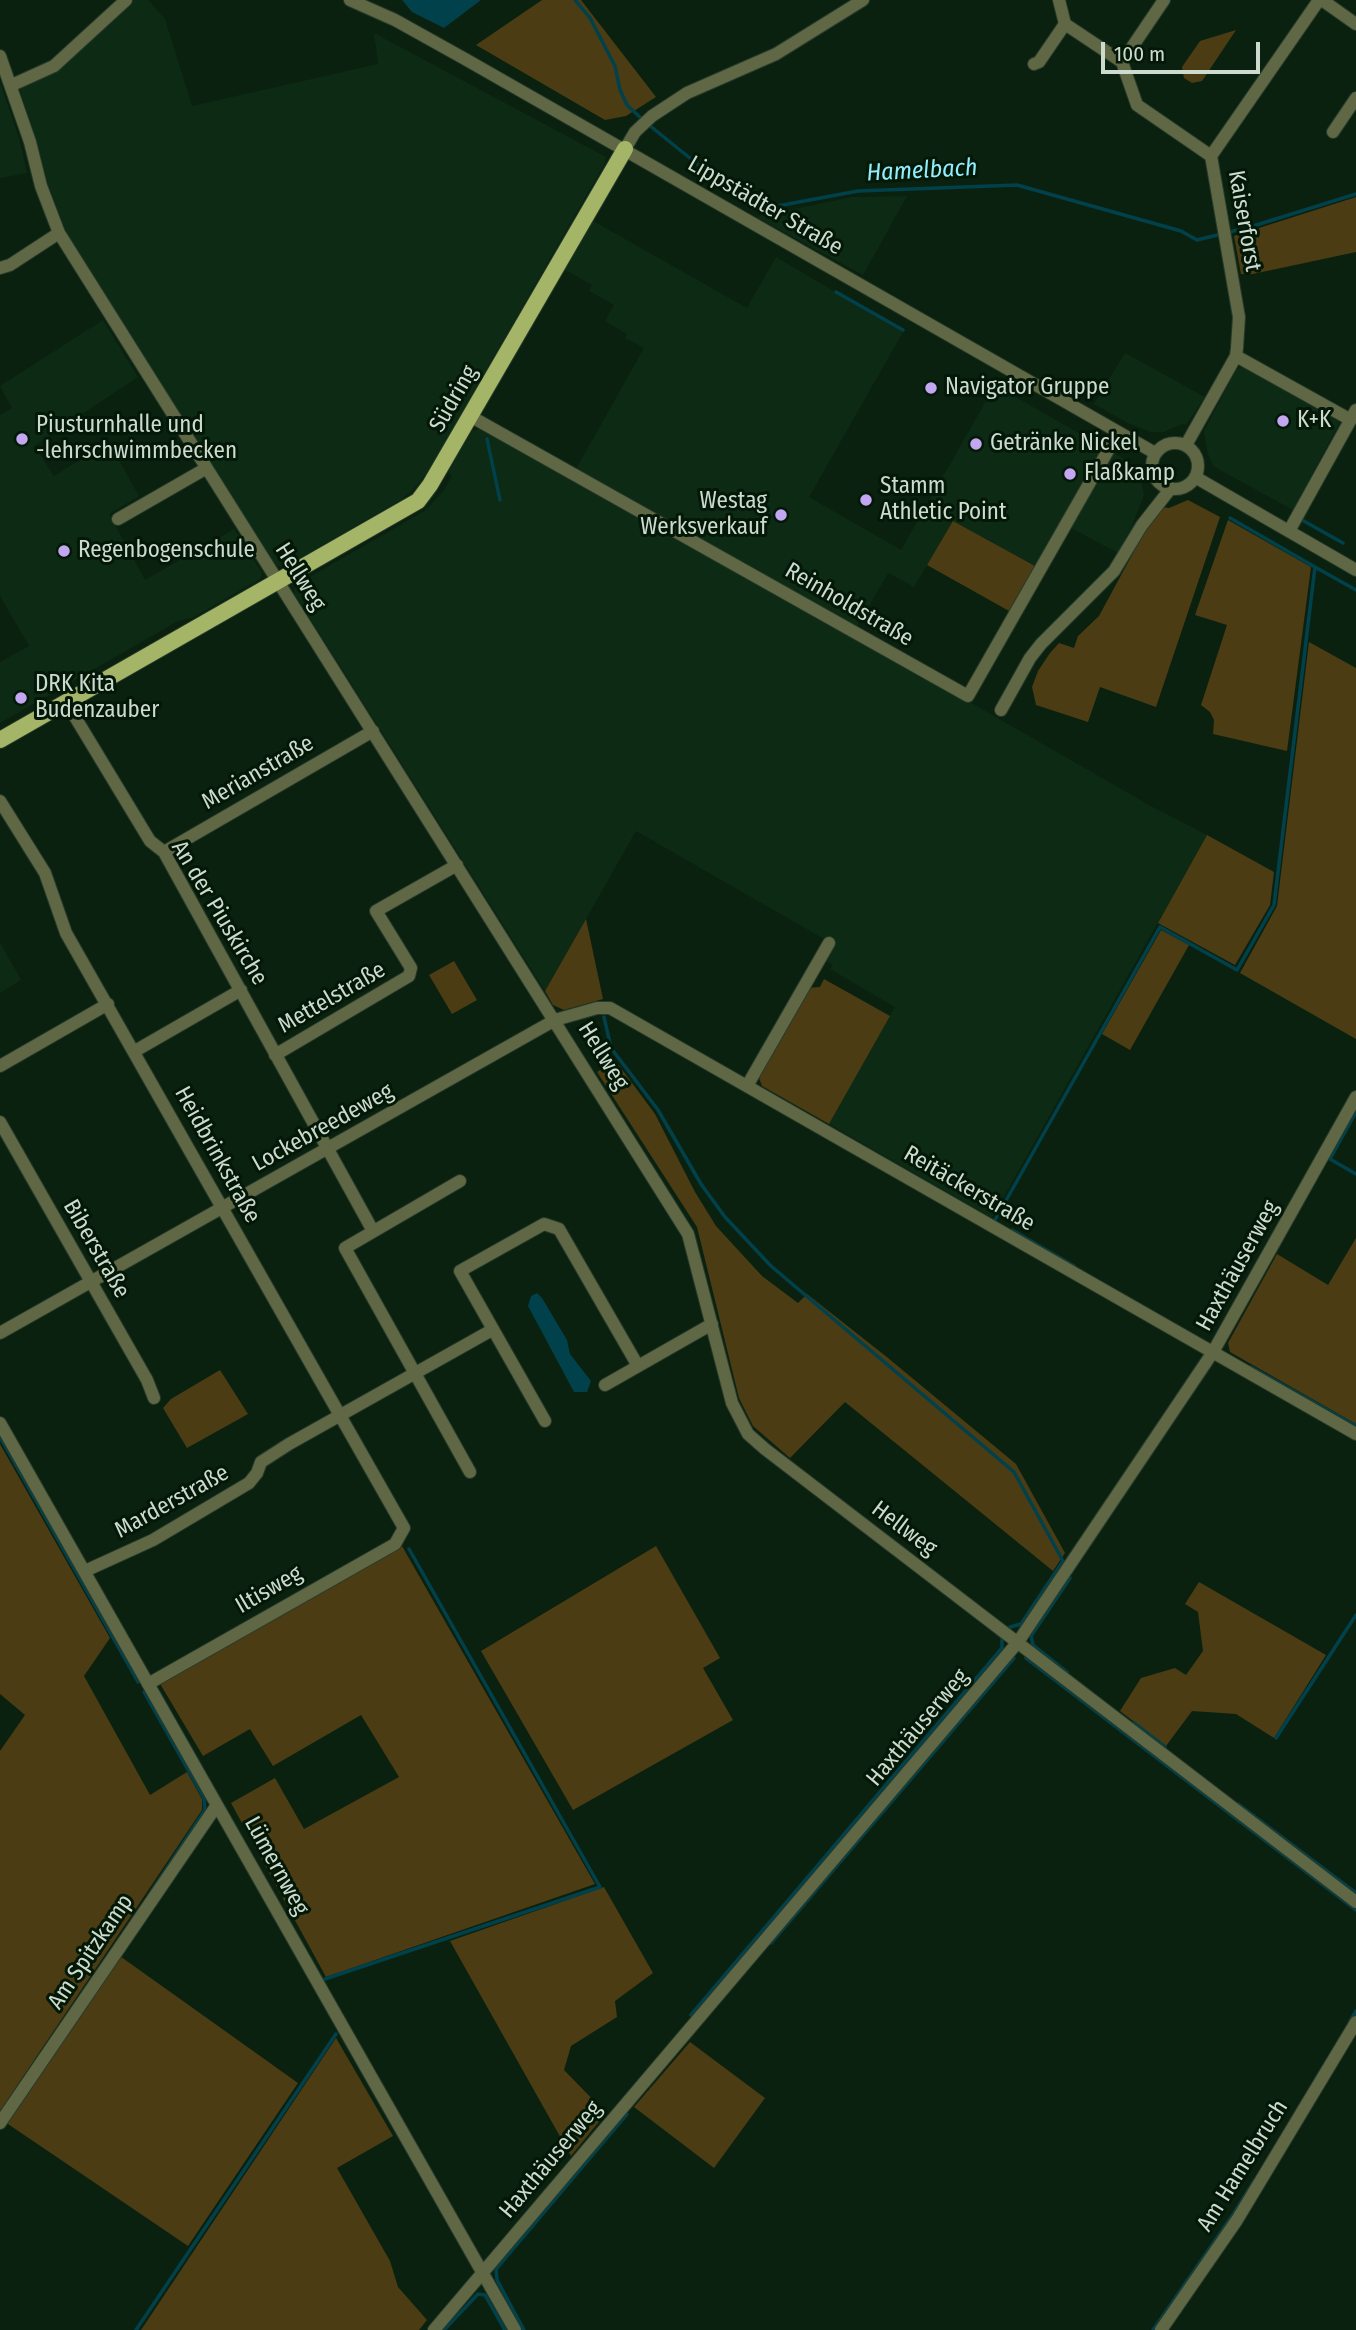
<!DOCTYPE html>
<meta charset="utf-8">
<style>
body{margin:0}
#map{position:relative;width:1356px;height:2330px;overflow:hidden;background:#0b2110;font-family:"Fira Sans Condensed",sans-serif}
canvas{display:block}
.scale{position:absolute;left:1101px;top:42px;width:159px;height:32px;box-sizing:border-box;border:4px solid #cddace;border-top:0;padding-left:9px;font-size:21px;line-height:24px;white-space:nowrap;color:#cddace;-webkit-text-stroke:5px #031807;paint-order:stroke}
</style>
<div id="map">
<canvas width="1356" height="2330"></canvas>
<div class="scale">100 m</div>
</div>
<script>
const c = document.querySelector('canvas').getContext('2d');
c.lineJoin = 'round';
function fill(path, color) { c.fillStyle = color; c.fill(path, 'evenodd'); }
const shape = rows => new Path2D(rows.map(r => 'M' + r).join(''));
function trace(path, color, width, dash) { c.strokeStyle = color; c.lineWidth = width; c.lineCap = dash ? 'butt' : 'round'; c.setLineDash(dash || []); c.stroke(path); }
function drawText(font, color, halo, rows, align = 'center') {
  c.font = font + ' "Fira Sans Condensed",sans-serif'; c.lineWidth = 6; c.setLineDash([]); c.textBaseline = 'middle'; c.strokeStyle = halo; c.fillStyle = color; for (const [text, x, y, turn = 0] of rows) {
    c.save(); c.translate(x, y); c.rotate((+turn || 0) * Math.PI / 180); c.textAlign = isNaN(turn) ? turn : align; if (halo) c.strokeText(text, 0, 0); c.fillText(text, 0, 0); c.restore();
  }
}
const built = shape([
 [134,0,148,0,165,19,192,106,378,64,374,33,606,157,605,163,426,474,411,492,399,501,284,567,274,565,68,236,48,184,37,141,20,91,24,84,104,26],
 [0,82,19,138,27,173,0,178],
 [907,196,863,275,756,217,852,197],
 [593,221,747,308,776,257,903,332,809,497,901,550,995,385,1138,467,1144,495,1131,528,1118,553,1060,522,1035,566,953,521,914,587,888,573,856,628,576,469,644,348,625,338,627,334,605,321,614,305,589,291,592,285,565,270],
 [103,320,138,377,34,446,54,476,109,442,139,496,109,514,145,580,234,529,262,573,260,579,192,618,178,621,0,723,0,662,29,646,0,596,0,415,12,408,0,386],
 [1125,353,1205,397,1186,425,1182,424,1164,432,1151,432,1128,423,1094,404],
 [1242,366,1340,422,1293,510,1213,466,1207,451,1204,431,1236,370],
 [481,429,853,635,1149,805,1207,835,992,1218,829,1124,895,1007,830,969,833,965,824,959,833,944,636,831,545,991,294,593,296,585,426,510,444,490,452,476,448,473,472,431],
 [0,942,21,980,0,993]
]);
const green = shape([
 [542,0,581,0,656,97,626,116,605,120,476,45],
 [1236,30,1202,81,1192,83,1184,78,1182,67,1200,41],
 [1356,197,1356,252,1253,274,1241,274,1234,236],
 [1188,500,1220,517,1156,707,1100,687,1088,722,1036,705,1032,687,1038,671,1050,653,1059,643,1074,648,1078,636,1099,616,1146,529,1162,507,1169,508],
 [1228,520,1311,567,1287,751,1213,734,1214,720,1210,712,1201,705,1227,625,1195,615],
 [953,521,1035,566,1009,611,927,565],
 [1309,642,1356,668,1356,1039,1240,973,1277,906],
 [1207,835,1274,872,1270,905,1235,965,1158,923],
 [586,919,603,999,564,1010,553,1005,545,991],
 [1161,930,1189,945,1130,1050,1102,1034],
 [454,961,477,1000,452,1014,429,975],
 [824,979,890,1016,829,1124,762,1086,758,1075,807,988,820,987],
 [615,1060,655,1114,695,1192,716,1226,762,1276,798,1303,807,1294,888,1358,1016,1464,1065,1553,1053,1571,845,1402,790,1458,753,1426,739,1398,697,1227,597,1072],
 [1356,1238,1356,1424,1230,1352,1228,1343,1277,1254,1328,1285],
 [220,1370,248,1414,187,1448,163,1408,171,1399],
 [0,1444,110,1638,84,1676,150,1795,187,1772,202,1799,202,1810,0,2111,0,1751,25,1715,0,1694],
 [402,1546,595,1884,326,1977,231,1803,275,1778,304,1829,399,1777,361,1715,273,1766,250,1729,203,1756,159,1682,394,1549],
 [656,1546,720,1658,703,1668,733,1720,573,1810,481,1651],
 [1199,1582,1326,1655,1274,1738,1236,1714,1192,1711,1166,1746,1120,1711,1141,1678,1175,1668,1186,1675,1203,1651,1198,1612,1185,1604],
 [604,1887,653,1973,615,2001,617,2017,571,2046,564,2070,606,2113,571,2156,450,1941],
 [117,1954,298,2083,188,2246,5,2122],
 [336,2038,393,2136,337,2168,390,2261,398,2287,427,2320,419,2330,141,2330],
 [690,2042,765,2098,714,2168,634,2107]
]);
const water = shape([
 [402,0,481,0,444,28,412,12],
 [537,1293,542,1298,567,1340,570,1354,591,1381,587,1392,574,1392,528,1306,531,1296]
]);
const stream = shape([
 [575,0,590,18,615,66,620,90,627,105,643,120],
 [649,125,717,180,772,207,858,191,1017,185,1181,231,1197,240,1250,227,1356,194],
 [836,292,903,330],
 [487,439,500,500],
 [1302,520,1343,543],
 [1315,567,1356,590],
 [604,1017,611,1048,658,1110,701,1184,725,1217,771,1266,1014,1472,1063,1561,1021,1624,1010,1627],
 [1356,1112,1330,1159,1356,1174],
 [995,1220,1160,927,1237,970,1274,905,1315,567,1230,518],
 [1012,1230,1074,1266],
 [1251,1367,1356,1426],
 [0,1437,138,1682],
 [1026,1658,1356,1910],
 [1067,1672,1033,1645,1031,1636,1070,1578],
 [144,1692,204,1798,205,1810,149,1895],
 [1134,1723,1165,1747],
 [1276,1738,1356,1615],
 [1238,1804,1356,1893],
 [771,1943,1014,1658],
 [325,1979,600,1887,409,1549],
 [691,2015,1002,1648,1002,1637],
 [1350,2021,1356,2011],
 [136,2330,336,2034],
 [444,2330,478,2294,485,2295,505,2330],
 [524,2330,497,2280,496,2269,627,2114],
 [1153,2330,1234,2213,1254,2181]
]);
const minor = shape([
 [350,0,395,20,465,59,1155,453],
 [1059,0,1065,24,1122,62,1137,105,1211,156],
 [1322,0,1356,24],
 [0,56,30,142,41,186,59,233,688,1234,732,1403,748,1434,765,1449,1356,1902],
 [1122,62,1164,0],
 [1034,64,1039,62,1065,24],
 [12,85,54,66,126,0],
 [1333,132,1356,98],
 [625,149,635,132,652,116,687,93,776,54,863,0],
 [0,268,10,265,59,233],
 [1236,356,1351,420],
 [470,416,968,696,1118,433],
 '1152 466a23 23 0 1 1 46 0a23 23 0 1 1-46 0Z',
 [1186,445,1236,356,1237,348,1239,317,1211,156,1319,0],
 [1195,477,1356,570],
 [118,519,205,469],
 [1289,531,1356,410],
 [66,702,150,841,164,852,373,1231],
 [1001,710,1030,658,1041,644,1114,571,1142,525,1171,488],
 [0,801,45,873,66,933,404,1528,395,1544,148,1684],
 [164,852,373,731],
 [135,1051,241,990],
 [275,1055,409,976,411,968,376,911,457,865],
 [0,1066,108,1004],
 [747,1086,829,943],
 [0,1122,147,1380,154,1398],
 [460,1181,345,1248,470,1472],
 [0,1333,555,1020,597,1008,610,1008,1356,1434],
 [605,1385,712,1324],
 [545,1421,460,1271,544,1224,559,1229,638,1366],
 [0,1423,515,2330],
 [85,1571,153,1540,249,1483,257,1473,261,1462,289,1444,492,1330],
 [0,2123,217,1805],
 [434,2330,1018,1642,1213,1352,1356,1097],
 [1161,2330,1237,2220,1356,2022]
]);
const major = shape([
 [0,740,418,501,430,485,625,149]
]);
const markers = [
 [931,388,7,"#c4a7f1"],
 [1283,421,7,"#c4a7f1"],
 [22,439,7,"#c4a7f1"],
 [976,444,7,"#c4a7f1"],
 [1070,474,7,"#c4a7f1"],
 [866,500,7,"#c4a7f1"],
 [781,515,7,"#c4a7f1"],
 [64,551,7,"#c4a7f1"],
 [21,698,7,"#c4a7f1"]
];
const streetNames = [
 ["Lippstädter Straße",765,206,30],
 ["Kaiserforst",1244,221,80],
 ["Südring",454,399,-60],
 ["Hellweg",300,577,58],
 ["Reinholdstraße",849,605,30],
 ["Merianstraße",258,773,-30],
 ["An der Piuskirche",219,913,59],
 ["Mettelstraße",332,998,-30],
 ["Hellweg",603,1056,58],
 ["Lockebreedeweg",323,1128,-29],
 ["Heidbrinkstraße",217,1155,61],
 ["Reitäckerstraße",969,1189,30],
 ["Biberstraße",96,1249,60],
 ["Haxthäuserweg",1238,1266,-61],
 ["Marderstraße",172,1502,-29],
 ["Hellweg",904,1529,37],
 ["Iltisweg",269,1590,-30],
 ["Haxthäuserweg",918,1728,-50],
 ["Lümernweg",276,1866,61],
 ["Am Spitzkamp",91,1952,-56],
 ["Haxthäuserweg",551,2160,-50],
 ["Am Hamelbruch",1243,2166,-58]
];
const poiNames = [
 ["Navigator Gruppe",945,388],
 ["K+K",1297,421],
 ["Piusturnhalle und",36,426],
 ["-lehrschwimmbecken",36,452],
 ["Getränke Nickel",990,444],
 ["Flaßkamp",1084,474],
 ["Stamm",880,487],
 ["Athletic Point",880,513],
 ["Westag",767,502,"right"],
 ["Werksverkauf",767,528,"right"],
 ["Regenbogenschule",78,551],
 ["DRK Kita",35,685],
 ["Budenzauber",35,711]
];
const waterNames = [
 ["Hamelbach",922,171,-3]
];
fill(built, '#0d2a14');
fill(green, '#4b3c14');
fill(water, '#00414b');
trace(stream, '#00414b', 3.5);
trace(minor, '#263b2b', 14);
trace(major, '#263b2b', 18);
trace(minor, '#606744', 12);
trace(major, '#a5b568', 16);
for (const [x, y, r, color] of markers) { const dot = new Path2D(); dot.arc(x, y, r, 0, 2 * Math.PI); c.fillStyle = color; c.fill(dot); trace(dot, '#031807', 2.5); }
drawText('23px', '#cddace', '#031807', streetNames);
drawText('23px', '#cddace', '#031807', poiNames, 'left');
drawText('italic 24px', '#91eefe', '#031807', waterNames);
</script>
